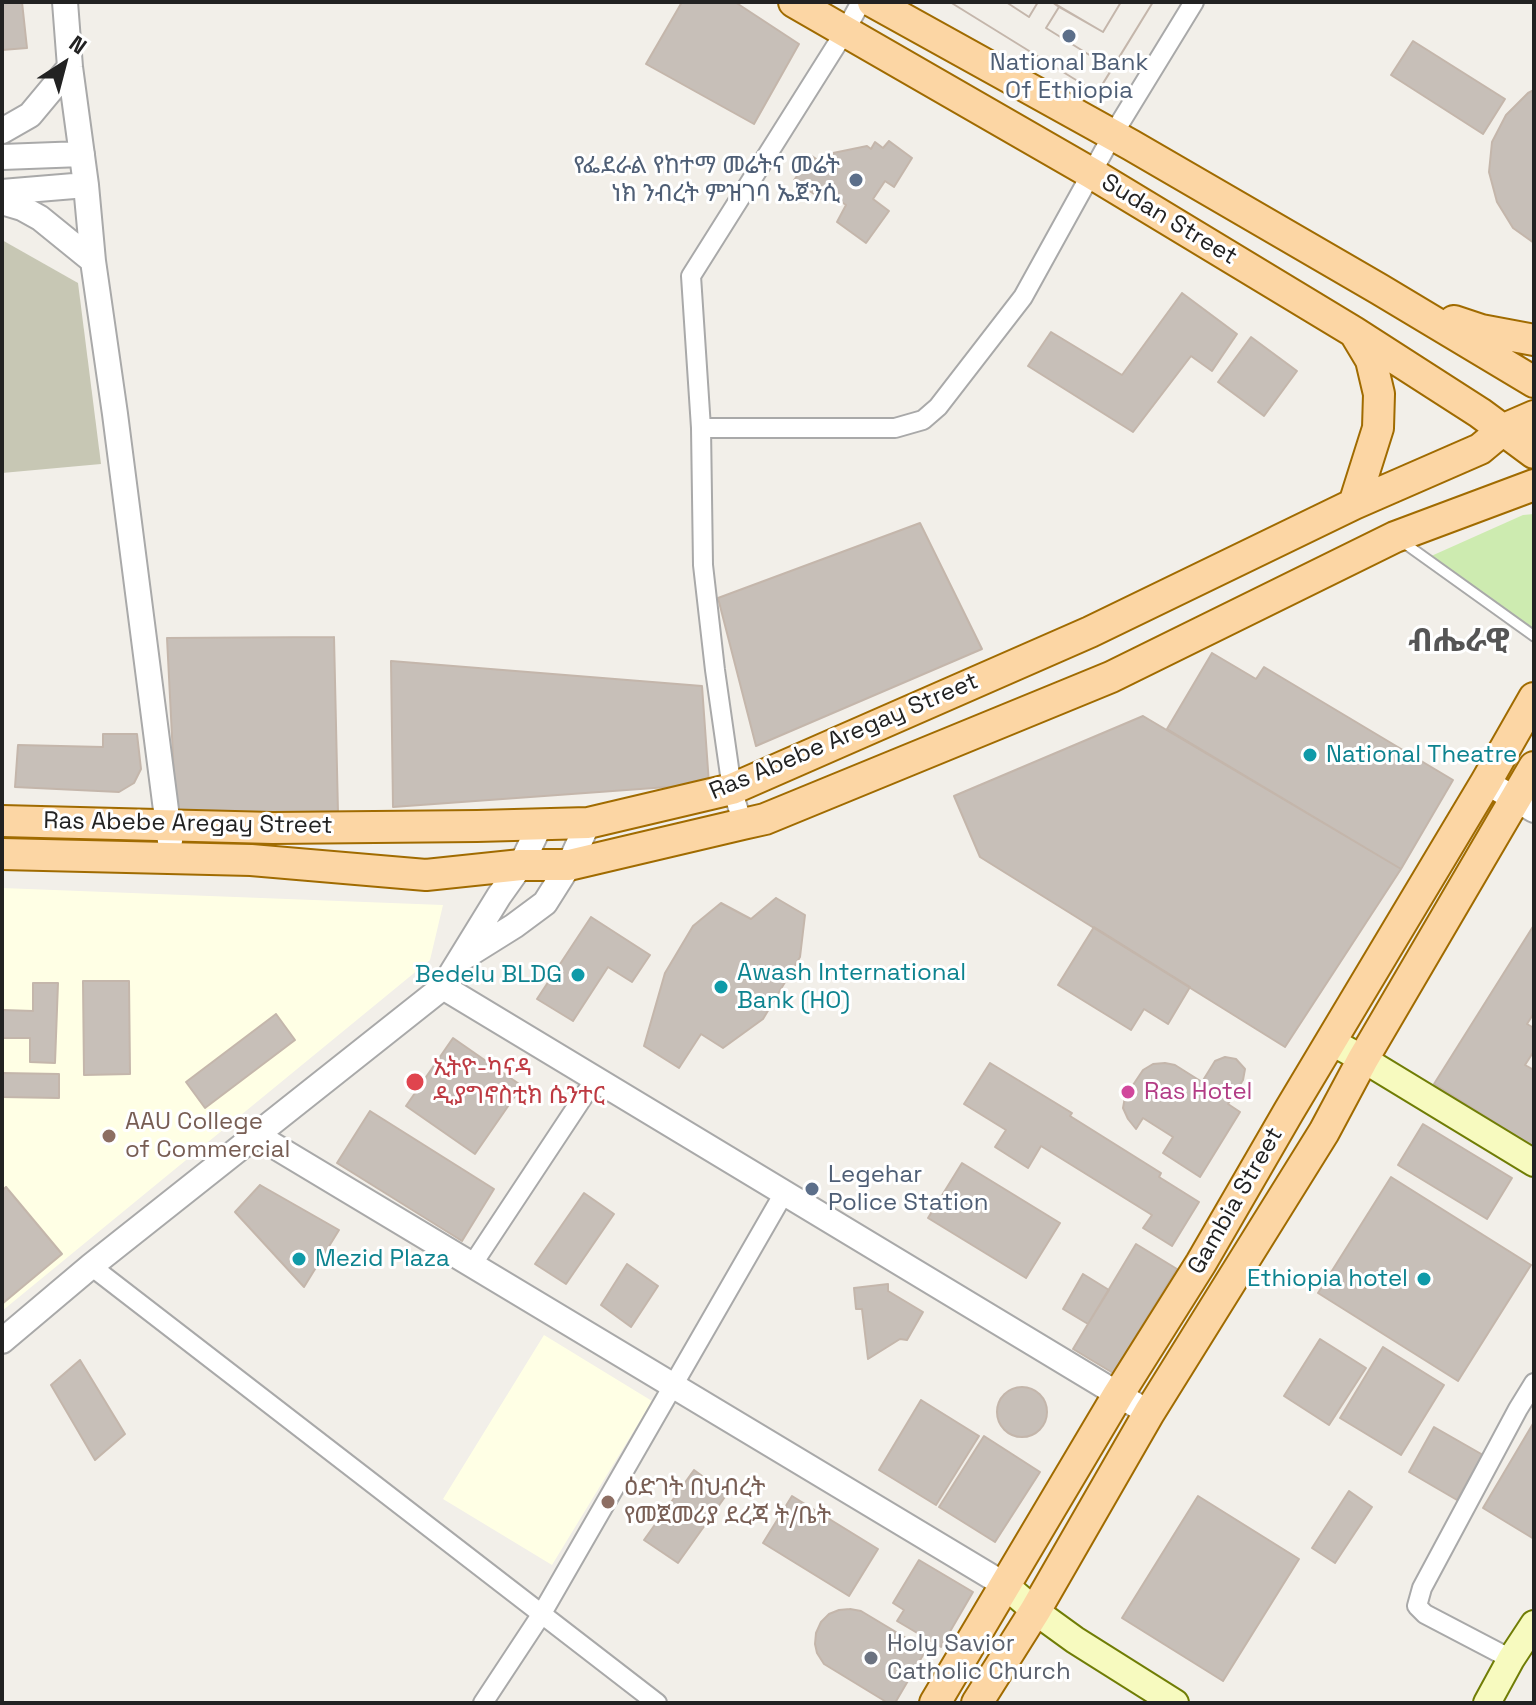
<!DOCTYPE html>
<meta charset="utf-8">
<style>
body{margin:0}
#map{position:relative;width:1536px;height:1705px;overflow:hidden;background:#f2efe9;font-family:"Space Grotesk",sans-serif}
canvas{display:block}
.frame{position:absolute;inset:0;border:4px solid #222;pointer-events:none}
.north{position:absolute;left:24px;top:24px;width:80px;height:80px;-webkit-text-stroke:6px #fff;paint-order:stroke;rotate:36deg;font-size:22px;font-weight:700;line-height:32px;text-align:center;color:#222}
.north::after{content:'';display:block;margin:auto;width:28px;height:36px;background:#222;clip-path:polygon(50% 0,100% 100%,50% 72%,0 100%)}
</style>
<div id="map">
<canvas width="1536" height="1705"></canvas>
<div class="frame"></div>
<div class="north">N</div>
</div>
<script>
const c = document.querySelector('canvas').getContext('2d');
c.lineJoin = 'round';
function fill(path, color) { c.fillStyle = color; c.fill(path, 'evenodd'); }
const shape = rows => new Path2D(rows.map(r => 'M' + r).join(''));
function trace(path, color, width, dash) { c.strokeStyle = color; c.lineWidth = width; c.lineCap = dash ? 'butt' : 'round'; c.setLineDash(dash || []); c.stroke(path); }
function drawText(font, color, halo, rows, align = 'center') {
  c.font = font + ' "Space Grotesk","Noto Sans Ethiopic",sans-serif'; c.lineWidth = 6; c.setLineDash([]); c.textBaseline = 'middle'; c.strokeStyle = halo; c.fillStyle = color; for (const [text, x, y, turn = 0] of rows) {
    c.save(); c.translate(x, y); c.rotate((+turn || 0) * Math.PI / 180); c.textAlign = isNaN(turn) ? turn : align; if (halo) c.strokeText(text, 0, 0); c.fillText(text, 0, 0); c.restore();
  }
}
const education = shape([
 [2,888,443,905,430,960,2,1311],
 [544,1335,652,1401,552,1565,443,1499]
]);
const construction = shape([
 [2,240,78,283,101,464,2,473]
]);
const grass = shape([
 [1534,514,1534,631,1429,557,1523,515]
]);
const building = shape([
 [2,2,22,2,27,48,2,50,2,2],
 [682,2,735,2,799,44,754,124,646,64,682,2],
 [950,2,1153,2,1097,93,950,2],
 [950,2,1006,2,1029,17,1038,2,1052,2,1059,7,1046,28,1112,69,1097,93,950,2],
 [1006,2,1038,2,1029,17,1006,2],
 [1052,2,1121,2,1103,32,1052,2],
 [1121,2,1153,2,1112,69,1046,28,1059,7,1103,32,1121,2],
 [1413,41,1505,99,1483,134,1391,75,1413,41],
 [1534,90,1534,243,1513,228,1497,202,1489,172,1492,142,1506,115,1528,93,1534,90],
 [889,141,912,158,894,187,885,181,873,199,889,211,866,243,837,222,846,205,826,191,821,199,794,180,812,156,819,161,824,154,829,158,833,153,867,146,871,149,875,142,883,148,889,141],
 [1182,293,1237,334,1212,371,1191,356,1133,432,1028,366,1051,332,1122,375,1182,293],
 [1251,337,1297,371,1264,416,1218,382,1251,337],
 [920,523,982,649,756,746,718,598,920,523],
 [334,637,338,813,176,815,167,638,334,637],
 [1212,653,1256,679,1264,667,1453,780,1401,869,1167,729,1212,653],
 [391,661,702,686,709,784,393,807,391,661],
 [1143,716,1401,869,1285,1047,980,857,954,796,1143,716],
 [103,734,137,734,141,769,134,783,119,792,15,787,18,745,103,747,103,734],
 [776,898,805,915,800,957,763,1019,723,1048,701,1034,679,1068,644,1046,665,973,693,926,721,903,751,919,776,898],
 [591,917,650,955,632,982,608,967,573,1021,537,999,591,917],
 [1534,925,1534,1013,1527,1024,1534,1028,1534,1051,1525,1065,1534,1070,1534,1147,1434,1084,1534,925],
 [1094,927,1190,987,1168,1024,1144,1009,1131,1030,1058,985,1094,927],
 [83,981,129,981,130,1074,84,1075,83,981],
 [33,983,58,983,55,1063,30,1062,30,1038,2,1038,2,1010,33,1011,33,983],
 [276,1014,295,1040,205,1108,186,1082,276,1014],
 [453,1038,522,1086,475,1154,406,1106,453,1038],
 [1225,1057,1236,1059,1245,1069,1243,1080,1228,1104,1240,1112,1200,1177,1163,1153,1173,1137,1143,1118,1136,1129,1128,1119,1123,1108,1125,1097,1143,1070,1153,1064,1165,1063,1175,1065,1202,1082,1215,1061,1225,1057],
 [990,1063,1072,1113,1070,1116,1161,1173,1159,1177,1199,1202,1172,1246,1143,1228,1152,1215,1041,1146,1028,1168,995,1147,1006,1130,964,1104,990,1063],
 [2,1073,59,1074,59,1098,2,1097,2,1073],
 [370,1111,494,1189,462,1241,337,1163,370,1111],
 [1423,1124,1512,1178,1487,1219,1398,1165,1423,1124],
 [962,1163,1060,1223,1026,1278,928,1218,962,1163],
 [1391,1177,1531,1265,1458,1381,1318,1293,1391,1177],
 [260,1185,339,1230,304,1287,235,1212,260,1185],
 [6,1187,62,1254,2,1304,2,1191,6,1187],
 [584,1193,614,1214,566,1284,535,1264,584,1193],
 [1136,1244,1177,1269,1113,1373,1073,1349,1136,1244],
 [627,1264,658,1286,631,1327,601,1305,627,1264],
 [1083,1274,1109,1290,1088,1324,1063,1309,1083,1274],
 [888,1284,888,1291,923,1312,907,1340,900,1339,868,1359,862,1309,856,1309,854,1288,888,1284],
 [1320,1339,1366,1368,1329,1425,1284,1396,1320,1339],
 [1383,1347,1444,1385,1401,1455,1340,1418,1383,1347],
 [80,1360,125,1434,95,1460,51,1385,80,1360],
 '997 1412a25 25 0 1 1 50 0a25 25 0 1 1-50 0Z',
 [921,1400,979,1436,936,1505,879,1470,921,1400],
 [1534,1422,1534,1539,1483,1508,1534,1422],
 [1434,1427,1483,1455,1457,1500,1409,1472,1434,1427],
 [984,1436,1040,1472,995,1542,939,1507,984,1436],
 [694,1470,727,1494,678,1563,644,1540,694,1470],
 [1349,1491,1372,1507,1335,1563,1312,1548,1349,1491],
 [792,1496,878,1549,849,1596,763,1543,792,1496],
 [1198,1496,1299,1559,1223,1681,1122,1618,1198,1496],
 [919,1560,973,1592,941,1647,897,1621,904,1610,893,1603,919,1560],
 [850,1609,861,1611,926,1650,895,1703,888,1703,824,1664,817,1653,815,1644,816,1633,821,1622,829,1614,839,1610,850,1609]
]);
const service = shape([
 [1400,540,1534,636]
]);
const minor = shape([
 [701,428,895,428,923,420,938,407,1023,297,1112,136,1194,2],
 [743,824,732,789,715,670,703,565,701,428,691,276,844,33,861,2],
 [472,1265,595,1079],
 [91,1266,657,1703],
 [1511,1659,1425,1614,1417,1606,1422,1588,1518,1409,1534,1383],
 [483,1703,541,1615,784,1193]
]);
const tertiary = shape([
 [65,2,70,67,86,185,93,261,115,414,170,841],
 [2,131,30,115,70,67],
 [2,157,82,154],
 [2,192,86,185],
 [2,202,22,208,40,218,93,261],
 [1486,782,1534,810],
 [466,956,514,926,545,903,569,865,588,823],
 [443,987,1149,1413],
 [256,1135,1005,1585],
 [2,1341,91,1266,443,987,499,896,521,865,540,825]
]);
const secondary = shape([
 [1330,1041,1363,1059,1534,1163],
 [1005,1585,1035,1611,1075,1640,1175,1703],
 [1487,1703,1511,1659,1534,1624]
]);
const primary = shape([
 [794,2,1091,173,1354,332,1480,413,1534,453],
 [873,2,1131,145,1379,289,1534,382],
 [1454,321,1481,330,1534,340],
 [1354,504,1378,428,1379,394,1371,360,1356,335],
 [2,821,273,828,477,826,588,823,732,789,1090,632,1354,504,1480,449,1504,429,1534,416],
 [2,854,251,860,426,875,521,865,569,865,743,824,765,819,1111,677,1395,537,1534,485],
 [935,1703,1118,1395,1201,1263,1289,1111,1486,782,1534,698],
 [977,1703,1035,1611,1149,1413,1324,1132,1363,1059,1534,767]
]);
const markers = [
 [1069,36,8,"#5c6f8a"],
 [856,180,8,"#5c6f8a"],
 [1310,755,8,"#0f9aa8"],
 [578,975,8,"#0f9aa8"],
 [721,987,8,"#0f9aa8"],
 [415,1082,10,"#e0444e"],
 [1128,1092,8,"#d1479c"],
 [109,1136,8,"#8d6e63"],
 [812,1189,8,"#5c6f8a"],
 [299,1259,8,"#0f9aa8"],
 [1424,1279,8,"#0f9aa8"],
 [608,1502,8,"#8d6e63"],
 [871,1658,8,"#6b7280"]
];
const serviceNames = [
 ["National Bank",1069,63],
 ["Of Ethiopia",1069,91],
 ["የፌደራል የከተማ መሬትና መሬት",840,166,"right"],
 ["ነክ ንብረት ምዝገባ ኤጀንሲ",840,194,"right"],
 ["Legehar",828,1175,"left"],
 ["Police Station",828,1203,"left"]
];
const streetNames = [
 ["Sudan Street",1169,220,31],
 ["Ras Abebe Aregay Street",844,737,-23],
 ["Ras Abebe Aregay Street",188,824,1],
 ["Gambia Street",1236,1201,-60]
];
const cultureNames = [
 ["National Theatre",1326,755],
 ["Awash International",737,973],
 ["Bank (HO)",737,1001],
 ["Bedelu BLDG",562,975,"right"],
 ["Mezid Plaza",315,1259],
 ["Ethiopia hotel",1408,1279,"right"]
];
const healthNames = [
 ["ኢትዮ-ካናዳ",433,1068],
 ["ዲያግኖስቲክ ሴንተር",433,1096]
];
const hotelNames = [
 ["Ras Hotel",1144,1092]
];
const educationNames = [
 ["AAU College",125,1122],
 ["of Commercial",125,1150],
 ["ዕድገት በህብረት",624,1488],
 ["የመጀመሪያ ደረጃ ት/ቤት",624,1516]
];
const worshipNames = [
 ["Holy Savior",887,1644],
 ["Catholic Church",887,1672]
];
const districtNames = [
 ["ብሔራዊ",1459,642]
];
fill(education, '#ffffe5');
fill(construction, '#c7c7b4');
fill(grass, '#cdebb0');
fill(building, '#c7bfb8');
trace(building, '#c4b6ab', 2);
trace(service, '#a9a9a9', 13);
trace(minor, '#a9a9a9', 22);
trace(tertiary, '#a9a9a9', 28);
trace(secondary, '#707d05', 30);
trace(primary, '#a06b00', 34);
trace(service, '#fff', 9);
trace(minor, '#fff', 18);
trace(tertiary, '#fff', 24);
trace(secondary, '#f7fabf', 26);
trace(primary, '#fcd6a4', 30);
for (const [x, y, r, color] of markers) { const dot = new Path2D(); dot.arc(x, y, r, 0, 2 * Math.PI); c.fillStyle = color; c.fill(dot); trace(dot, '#fff', 3); }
drawText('24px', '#4e5e75', '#fff', serviceNames);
drawText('24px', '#222', '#fff', streetNames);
drawText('24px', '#0d838f', '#fff', cultureNames, 'left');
drawText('24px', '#be3a42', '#fff', healthNames, 'left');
drawText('24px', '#b23c85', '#fff', hotelNames, 'left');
drawText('24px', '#785e54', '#fff', educationNames, 'left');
drawText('24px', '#5b616d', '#fff', worshipNames, 'left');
drawText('bold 32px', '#555', '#fff', districtNames);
</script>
